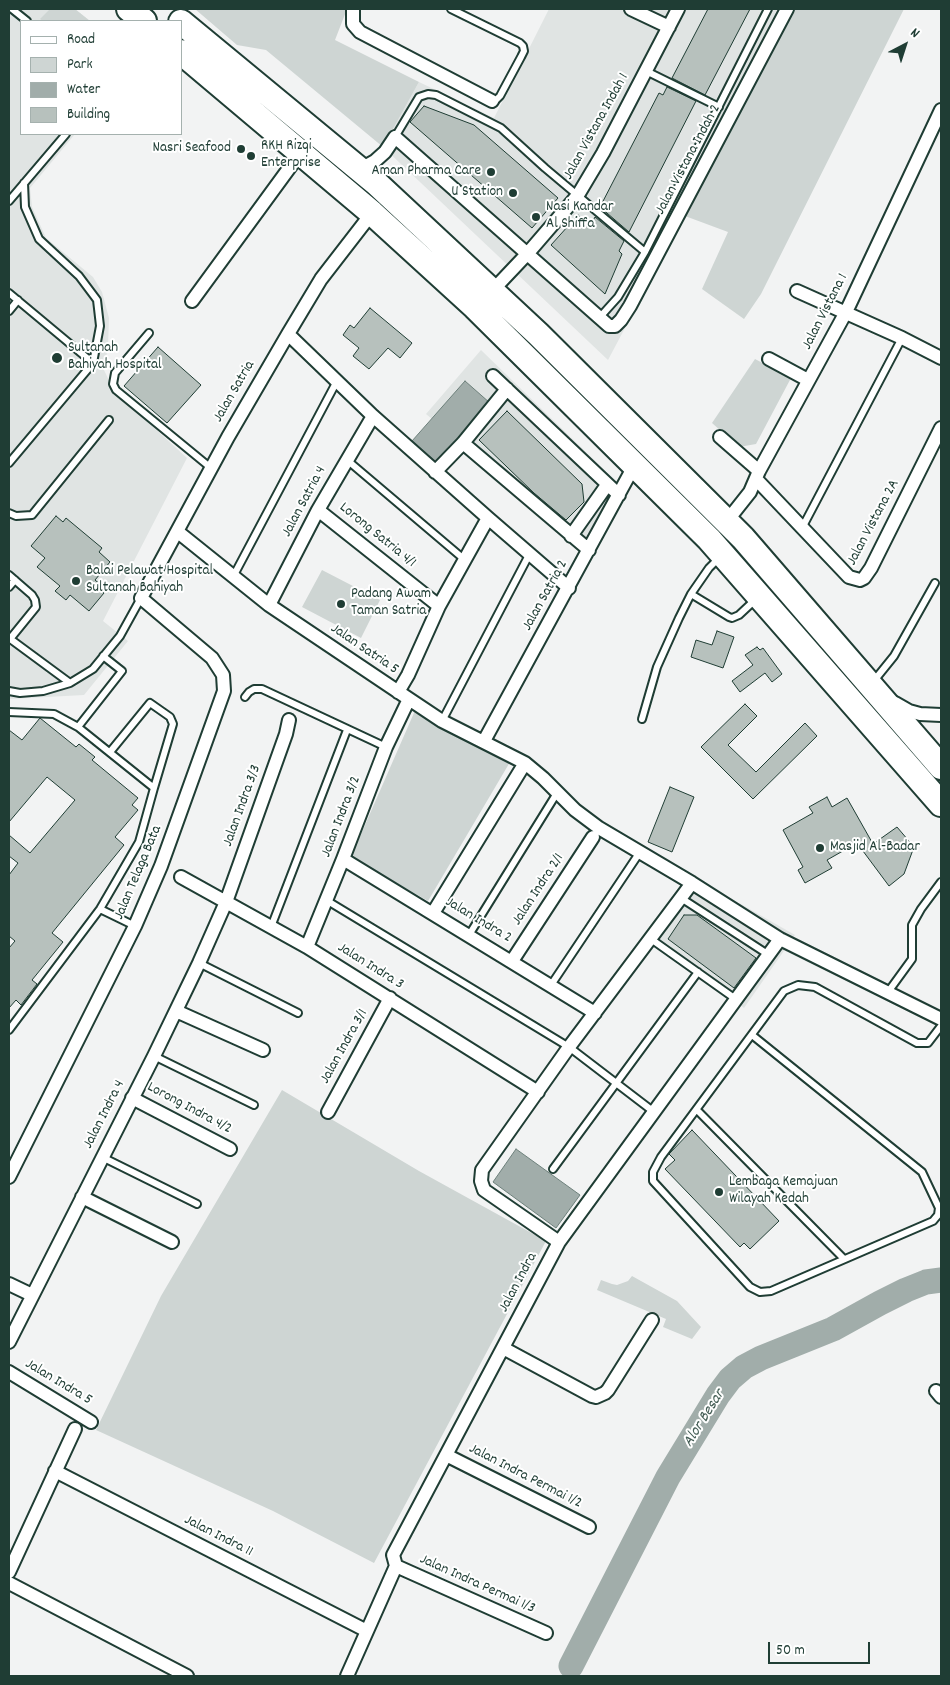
<!DOCTYPE html>
<style>
body{margin:0}
#map{position:relative;width:950px;height:1685px;overflow:hidden;background:#f2f3f3;font-family:Dekko,sans-serif}
canvas{display:block}
.frame{position:absolute;inset:0;border:10px solid #1f3d34;pointer-events:none}
.legend{position:absolute;left:20px;top:20px;width:162px;height:115px;box-sizing:border-box;background:#fff;border:1px solid #a5b1ae;margin:0;padding:6px 9px;list-style:none;font-size:15px;color:#1f3d34}
.legend li{display:flex;align-items:center;gap:10px;height:25px}
.legend b{width:25px;border:1px solid #a5b1ae}
.north{position:absolute;left:880px;top:20px;width:50px;height:50px;-webkit-text-stroke:4px #fff;paint-order:stroke;rotate:40deg;font-size:14px;font-weight:700;line-height:20px;text-align:center;color:#1f3d34}
.north::after{content:'';display:block;margin:auto;width:18px;height:22px;background:#1f3d34;clip-path:polygon(50% 0,100% 100%,50% 72%,0 100%)}
.scale{position:absolute;left:768px;top:1642px;width:102px;height:22px;box-sizing:border-box;border:2px solid #1f3d34;border-top:0;padding-left:6px;font-size:15px;line-height:18px;white-space:nowrap;color:#1f3d34;-webkit-text-stroke:4px #fff;paint-order:stroke}
</style>
<div id="map">
<canvas width="950" height="1685"></canvas>
<div class="frame"></div>
<ul class="legend">
<li><b style="height:6px;background:#fff"></b>Road</li>
<li><b style="height:14px;background:#ced5d3"></b>Park</li>
<li><b style="height:14px;background:#a1adaa"></b>Water</li>
<li><b style="height:14px;background:#b7c1bd"></b>Building</li>
</ul>
<div class="north">N</div>
<div class="scale">50 m</div>
</div>
<script>
const c = document.querySelector('canvas').getContext('2d');
c.lineJoin = 'round';
function fill(path, color) { c.fillStyle = color; c.fill(path, 'evenodd'); }
const shape = rows => new Path2D(rows.map(r => 'M' + r).join(''));
function trace(path, color, width, dash) { c.strokeStyle = color; c.lineWidth = width; c.lineCap = dash ? 'butt' : 'round'; c.setLineDash(dash || []); c.stroke(path); }
function drawText(font, color, halo, rows, align = 'center') {
  c.font = font + ' Dekko,sans-serif'; c.lineWidth = 4; c.setLineDash([]); c.textBaseline = 'middle'; c.strokeStyle = halo; c.fillStyle = color; for (const [text, x, y, turn = 0] of rows) {
    c.save(); c.translate(x, y); c.rotate((+turn || 0) * Math.PI / 180); c.textAlign = isNaN(turn) ? turn : align; if (halo) c.strokeText(text, 0, 0); c.fillText(text, 0, 0); c.restore();
  }
}
const built = shape([
 [9,9,75,9,90,21,21,21,21,134,75,134,30,188,32,207,46,238,93,277,102,292,109,318,108,346,104,370,114,391,187,458,103,621,128,641,84,695,9,699],
 [549,9,794,9,608,360,383,147,419,82,494,118],
 [481,350,627,492,590,553,426,414],
 [690,875,795,935,744,1008,646,932]
]);
const green = shape([
 [50,9,75,9,90,21,43,21,40,19],
 [195,9,347,9,335,40,419,82,383,147,266,50,237,45],
 [794,9,904,9,761,294,744,319,702,289,728,232,685,216],
 [755,359,791,378,756,444,739,447,712,423],
 [322,570,380,600,361,638,302,607],
 [417,706,510,762,428,901,351,857],
 [282,1090,419,1171,546,1241,374,1563,273,1511,96,1430,161,1296],
 [632,1276,677,1301,701,1327,692,1339,663,1327,666,1319,597,1290,601,1280,612,1284,617,1285,628,1281]
]);
const water = shape([
 [465,381,490,403,437,463,412,441,465,381],
 [516,1149,580,1195,556,1228,493,1182,516,1149]
]);
const river = shape([
 [571,1666,668,1477,718,1395,730,1379,744,1367,761,1358,833,1329,880,1303,906,1290,926,1282,941,1280]
]);
const building = shape([
 [708,9,750,9,705,95,672,78,708,9],
 [667,87,696,101,629,232,600,207,659,93,663,95,667,87],
 [424,106,474,125,558,198,532,228,410,122,424,106],
 [578,215,590,226,595,217,624,241,619,251,622,254,605,294,551,245,578,215],
 [370,308,412,343,400,358,388,348,369,369,353,356,359,348,343,335,350,325,354,328,370,308],
 [158,347,201,385,167,423,124,386,158,347],
 [507,411,582,484,584,502,566,520,534,493,479,440,507,411],
 [56,516,63,522,66,518,102,548,99,552,110,562,95,580,101,585,98,588,104,593,89,611,70,595,66,600,55,591,60,586,37,567,45,558,31,546,56,516],
 [717,631,734,637,723,668,691,657,696,640,712,645,717,631],
 [757,647,760,650,763,648,782,674,772,682,765,673,740,692,732,681,753,665,745,655,757,647],
 [745,704,757,716,728,745,756,772,805,723,817,736,753,799,701,747,745,704],
 [40,718,76,747,79,744,95,757,92,760,138,798,132,805,138,810,115,837,124,845,52,933,63,942,32,980,37,984,21,1005,16,1000,9,1008,9,948,15,941,9,936,9,875,18,863,9,856,9,835,30,853,75,800,47,777,9,822,9,730,22,740,40,718],
 [670,787,694,797,672,852,648,842,670,787],
 [827,797,832,807,847,798,873,844,897,827,914,847,904,874,889,886,857,843,827,860,832,868,805,883,798,870,803,867,783,830,813,813,809,807,827,797],
 [684,915,697,915,756,958,734,988,668,939,684,915],
 [692,1130,779,1221,750,1249,744,1243,740,1247,665,1169,675,1160,669,1154,692,1130]
]);
const lane = shape([
 [12,9,27,21],
 [451,9,520,43,523,46,524,51,521,57,500,96,496,100,492,101],
 [646,71,719,107],
 [395,137,419,97,428,94,436,95,501,128,545,168,645,252],
 [9,201,66,134],
 [9,293,93,363],
 [9,311,18,300],
 [600,317,618,297,645,252,768,9],
 [149,333,115,373,113,384,116,390,211,468],
 [347,460,465,560],
 [9,463,93,363,100,326,97,300,79,276,39,239,25,207,24,183],
 [9,513,16,516,32,515,109,420],
 [802,528,902,338],
 [9,575,32,595,35,600,36,607,10,639],
 [234,575,337,381],
 [9,587,15,580],
 [691,594,729,617,732,618,739,615,755,600],
 [9,638,70,683],
 [873,682,894,656,935,583],
 [9,691,20,693,43,691,70,683,93,669,120,636,141,598],
 [245,697,249,692,254,689,262,689,386,747],
 [9,712,54,714,78,727,154,788,139,842,100,909,9,1030],
 [642,719,657,667,679,618,691,594,709,568,720,557],
 [442,721,529,555],
 [78,727,122,671,103,656],
 [110,752,150,703,170,717,173,724,154,788],
 [681,898,769,955],
 [326,900,569,1047,654,1112],
 [100,909,135,926],
 [271,927,347,730],
 [469,935,557,793],
 [651,939,737,1000],
 [199,963,298,1013],
 [551,985,640,852],
 [888,992,912,959,912,925,921,909,941,882],
 [752,1035,922,1172,939,1208,938,1215,933,1221,771,1291,760,1292,750,1287,653,1181,653,1172,661,1157,784,991,798,985,815,987,917,1043,928,1043,941,1026],
 [154,1056,254,1105],
 [697,1110,844,1259],
 [102,1157,197,1204],
 [553,1169,698,972]
]);
const street = shape([
 [353,9,353,24,360,32,492,101],
 [631,9,669,27],
 [359,170,375,161,385,152,395,137,609,326,615,326,621,320,630,306,787,9],
 [493,290,528,253,578,195,603,153,678,9],
 [797,291,902,338,941,358],
 [192,301,301,152],
 [288,334,373,416,488,518,569,588],
 [769,359,808,380],
 [493,376,619,495],
 [720,437,759,471],
 [463,443,589,550],
 [435,472,463,443,507,389],
 [756,479,849,577,860,580,864,578,871,568,941,428],
 [318,510,439,606],
 [727,521,750,492,759,471,846,312,941,110],
 [178,532,269,605,409,699,442,721,525,763,543,778,575,810,599,828,692,883,780,939,941,1019],
 [571,536,607,485],
 [269,605,318,510,373,416],
 [398,692,408,675,439,606,488,518],
 [895,703,909,711,920,714,941,715],
 [484,741,634,466],
 [343,859,595,1013],
 [181,877,307,947,538,1092],
 [433,913,525,763],
 [307,947,343,859,386,747,409,699],
 [512,961,593,837],
 [176,1011,263,1050],
 [132,1098,230,1149],
 [328,1112,390,998],
 [9,1177,135,926,161,866,224,691,223,675,212,658,141,598,228,437,288,334,321,279,372,213],
 [82,1197,172,1242],
 [559,1242,484,1190,481,1181,482,1170,569,1047,692,883],
 [9,1284,32,1295],
 [9,1342,154,1056,199,963,226,902,286,734,289,720],
 [503,1348,592,1396,596,1397,605,1393,608,1390,652,1320],
 [9,1372,91,1422],
 [936,1391,941,1397],
 [446,1455,589,1527],
 [55,1471,367,1631],
 [396,1566,546,1633],
 [9,1572,75,1429],
 [9,1583,187,1676],
 [347,1676,396,1566,393,1555,559,1242,780,939]
]);
const highway = shape([
 [129,9,144,21],
 [181,22,376,183,538,334,743,538,941,767],
 [181,52,372,213,475,307,709,539,941,804]
]);
const markers = [
 [241,149,5,"#1f3d34"],
 [251,156,5,"#1f3d34"],
 [491,172,5,"#1f3d34"],
 [513,193,5,"#1f3d34"],
 [536,217,5,"#1f3d34"],
 [57,358,6,"#1f3d34"],
 [76,581,5,"#1f3d34"],
 [341,604,5,"#1f3d34"],
 [820,848,5,"#1f3d34"],
 [719,1192,5,"#1f3d34"]
];
const streetNames = [
 ["Jalan Vistana Indah 1",597,127,-61],
 ["Jalan Vistana Indah 2",689,160,-62],
 ["Jalan Vistana 1",826,312,-63],
 ["Jalan Satria",235,392,-60],
 ["Jalan Satria 4",305,502,-62],
 ["Jalan Vistana 2A",874,523,-62],
 ["Lorong Satria 4/1",377,536,39],
 ["Jalan Satria 2",546,596,-61],
 ["Jalan Satria 5",364,650,34],
 ["Jalan Indra 3/3",243,806,-70],
 ["Jalan Indra 3/2",342,817,-69],
 ["Jalan Telaga Bata",139,873,-67],
 ["Jalan Indra 2/1",539,890,-57],
 ["Jalan Indra 2",478,921,31],
 ["Jalan Indra 3",370,967,32],
 ["Jalan Indra 3/1",345,1047,-61],
 ["Lorong Indra 4/2",189,1109,28],
 ["Jalan Indra 4",105,1115,-63],
 ["Jalan Indra",519,1283,-62],
 ["Jalan Indra 5",58,1383,31],
 ["Jalan Indra Permai 1/2",525,1477,27],
 ["Jalan Indra 11",218,1537,27],
 ["Jalan Indra Permai 1/3",477,1585,24]
];
const poiNames = [
 ["RKH Rizqi",261,147],
 ["Enterprise",261,164],
 ["Nasri Seafood",231,149,"right"],
 ["Aman Pharma Care",481,172,"right"],
 ["U Station",503,193,"right"],
 ["Nasi Kandar",546,208],
 ["Al Shiffa",546,225],
 ["Sultanah",68,349],
 ["Bahiyah Hospital",68,366],
 ["Balai Pelawat Hospital",86,572],
 ["Sultanah Bahiyah",86,589],
 ["Padang Awam",351,595],
 ["Taman Satria",351,612],
 ["Masjid Al-Badar",830,848],
 ["Lembaga Kemajuan",729,1183],
 ["Wilayah Kedah",729,1200]
];
const waterNames = [
 ["Alor Besar",705,1419,-58]
];
fill(built, '#e0e4e3');
fill(green, '#ced5d3');
fill(water, '#a1adaa');
trace(water, '#6d807b', 1);
trace(river, '#a1adaa', 25);
fill(building, '#b7c1bd');
trace(building, '#1f3d34', 1);
trace(lane, '#1f3d34', 10);
trace(street, '#1f3d34', 16);
trace(highway, '#1f3d34', 28);
trace(lane, '#fff', 6);
trace(street, '#fff', 12);
trace(highway, '#fff', 24);
for (const [x, y, r, color] of markers) { const dot = new Path2D(); dot.arc(x, y, r, 0, 2 * Math.PI); c.fillStyle = color; c.fill(dot); trace(dot, '#fff', 2); }
drawText('15px', '#1f3d34', '#fff', streetNames);
drawText('15px', '#1f3d34', '#fff', poiNames, 'left');
drawText('italic 16px', '#465f57', '#fff', waterNames);
</script>
